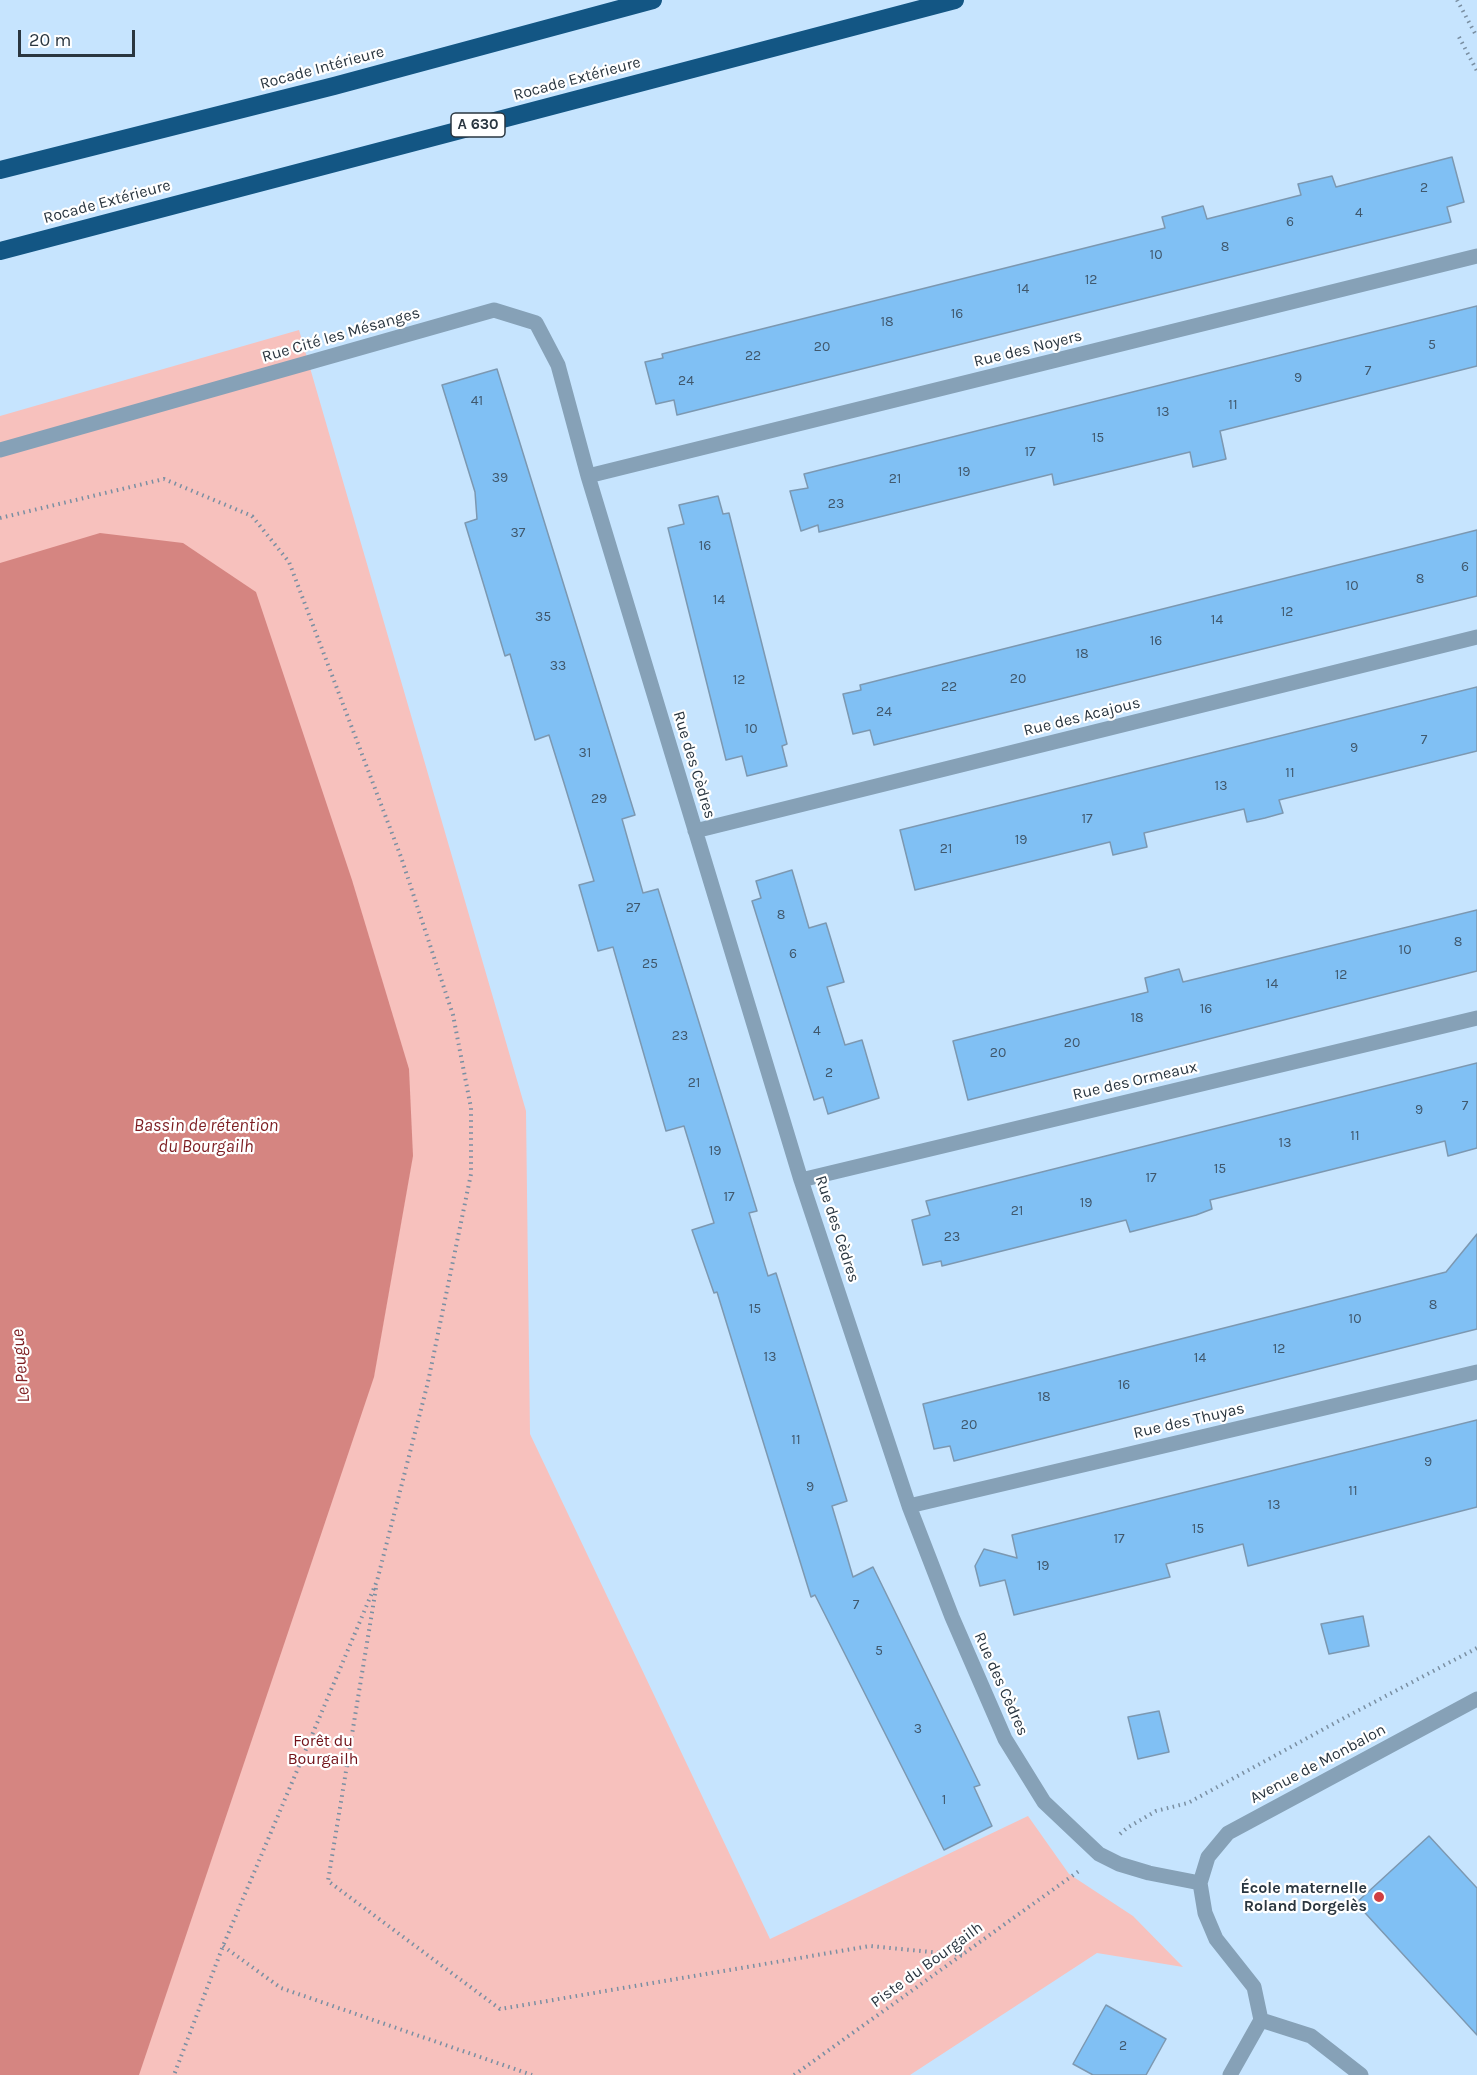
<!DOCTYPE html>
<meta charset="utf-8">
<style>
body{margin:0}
#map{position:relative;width:1477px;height:2075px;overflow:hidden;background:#c6e4fe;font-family:Karla,sans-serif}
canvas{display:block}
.scale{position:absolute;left:18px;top:30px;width:117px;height:27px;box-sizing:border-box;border:3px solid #2a3640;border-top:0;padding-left:8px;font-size:18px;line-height:21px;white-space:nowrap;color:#2a3640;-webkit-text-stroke:4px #fff;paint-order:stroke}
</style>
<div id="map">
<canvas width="1477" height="2075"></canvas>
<div class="scale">20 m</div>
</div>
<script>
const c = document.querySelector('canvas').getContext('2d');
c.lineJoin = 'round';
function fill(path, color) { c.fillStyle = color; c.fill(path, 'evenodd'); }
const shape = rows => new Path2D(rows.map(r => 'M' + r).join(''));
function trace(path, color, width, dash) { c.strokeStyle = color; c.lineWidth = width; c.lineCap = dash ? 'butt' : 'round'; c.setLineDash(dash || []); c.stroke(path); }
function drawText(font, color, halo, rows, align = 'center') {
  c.font = font + ' Karla,sans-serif'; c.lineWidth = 4.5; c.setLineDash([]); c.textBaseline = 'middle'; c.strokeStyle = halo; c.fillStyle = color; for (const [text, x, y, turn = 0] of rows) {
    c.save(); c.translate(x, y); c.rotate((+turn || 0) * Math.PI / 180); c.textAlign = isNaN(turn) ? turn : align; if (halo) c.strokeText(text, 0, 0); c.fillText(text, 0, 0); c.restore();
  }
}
const green = shape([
 [299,330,526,1111,530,1434,770,1939,1028,1816,1069,1874,1133,1916,1183,1967,1097,1953,910,2075,0,2075,0,416]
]);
const water = shape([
 [100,533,183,543,256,592,352,880,409,1069,413,1156,374,1377,139,2075,0,2075,0,563]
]);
const building = shape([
 [1452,157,1464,202,1447,207,1451,222,677,415,674,400,656,404,645,362,663,358,662,354,1165,228,1162,217,1203,206,1207,219,1301,195,1298,184,1332,176,1336,187,1452,157],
 [1477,306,1477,366,1220,431,1226,459,1193,467,1190,452,1054,485,1052,474,819,532,818,525,801,531,790,491,808,488,804,474,1477,306],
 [497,369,635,815,622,819,643,893,658,889,757,1211,749,1213,768,1276,776,1273,847,1501,832,1506,853,1577,873,1567,980,1785,974,1787,992,1826,944,1850,815,1595,811,1597,717,1292,714,1293,692,1230,714,1223,684,1126,666,1131,613,947,598,951,579,885,594,881,564,783,549,735,535,740,510,654,505,656,485,589,465,523,477,519,475,492,442,385,497,369],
 [718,496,723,514,729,513,787,744,782,746,787,766,747,776,742,756,726,760,668,528,684,524,679,505,718,496],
 [1477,530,1477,596,874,745,870,730,853,734,843,694,861,690,860,685,1477,530],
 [1477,687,1477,751,1279,800,1283,813,1265,818,1247,822,1244,809,1144,833,1147,847,1113,855,1110,842,915,890,900,830,1477,687],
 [792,870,809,928,826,923,844,982,827,987,845,1045,862,1040,879,1098,828,1114,823,1097,814,1100,752,901,761,898,756,881,792,870],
 [1477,910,1477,971,968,1100,953,1041,1148,992,1145,978,1179,969,1183,982,1477,910],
 [1477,1063,1477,1148,1448,1156,1445,1141,1210,1200,1212,1209,1196,1215,1130,1232,1126,1220,942,1266,941,1261,923,1265,912,1220,930,1215,926,1201,1477,1063],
 [1477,1234,1477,1329,954,1461,950,1446,934,1449,923,1404,1446,1272,1477,1234],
 [1477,1420,1477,1507,1248,1566,1243,1544,1166,1564,1170,1577,1014,1615,1005,1580,980,1586,975,1566,984,1549,1017,1558,1012,1535,1477,1420],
 [1363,1616,1369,1646,1329,1654,1321,1624,1363,1616],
 [1159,1711,1169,1752,1138,1759,1128,1717,1159,1711],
 [1429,1836,1477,1888,1477,2035,1356,1903,1429,1836],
 [1106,2005,1166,2039,1146,2075,1093,2075,1073,2064,1106,2005]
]);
const path = shape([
 [1457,0,1477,37],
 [1459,37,1477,71],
 [0,518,164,479,252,516,289,562,401,857,453,1015,471,1108,471,1174,428,1382,377,1581,223,1946,174,2075],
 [376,1588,328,1881,500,2009,870,1946,962,1955],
 [1120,1834,1127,1828,1156,1811,1188,1803,1344,1718,1477,1648],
 [223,1946,281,1988,532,2075],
 [794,2075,1079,1871]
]);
const minor = shape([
 [0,450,494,310,536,323,558,365,588,476,801,1180,909,1506,952,1617,1005,1739,1044,1802,1099,1854,1119,1864,1149,1873,1200,1883],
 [588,476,1477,256],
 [695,831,1477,637],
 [801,1180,1477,1018],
 [909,1506,1477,1372],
 [1261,2020,1311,2036,1361,2075],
 [1230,2075,1261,2020,1254,1987,1216,1939,1205,1913,1200,1883,1208,1857,1228,1833,1477,1699]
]);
const highway = shape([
 [0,170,334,86,653,0],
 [0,251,955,0]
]);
const markers = [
 [1379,1897,6,"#cf3f43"]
];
const numberNames = [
 ["2",1424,188],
 ["4",1359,213],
 ["6",1290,222],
 ["8",1225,247],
 ["10",1156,255],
 ["12",1091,280],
 ["14",1023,289],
 ["16",957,314],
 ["18",887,322],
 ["5",1432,345],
 ["20",822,347],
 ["22",753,356],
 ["7",1368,371],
 ["9",1298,378],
 ["24",686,381],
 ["41",477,401],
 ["11",1233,405],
 ["13",1163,412],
 ["15",1098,438],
 ["17",1030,452],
 ["19",964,472],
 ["39",500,478],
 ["21",895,479],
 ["23",836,504],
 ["37",518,533],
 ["16",705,546],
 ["6",1465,567],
 ["8",1420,579],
 ["10",1352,586],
 ["14",719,600],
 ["12",1287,612],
 ["35",543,617],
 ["14",1217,620],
 ["16",1156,641],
 ["18",1082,654],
 ["33",558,666],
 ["20",1018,679],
 ["12",739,680],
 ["22",949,687],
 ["24",884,712],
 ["10",751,729],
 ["7",1424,740],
 ["9",1354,748],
 ["31",585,753],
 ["11",1290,773],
 ["13",1221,786],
 ["29",599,799],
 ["17",1087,819],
 ["19",1021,840],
 ["21",946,849],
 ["27",633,908],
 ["8",781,915],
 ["8",1458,942],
 ["10",1405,950],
 ["6",793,954],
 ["25",650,964],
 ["12",1341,975],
 ["14",1272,984],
 ["16",1206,1009],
 ["18",1137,1018],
 ["4",817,1031],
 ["23",680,1036],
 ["20",1072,1043],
 ["20",998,1053],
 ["2",829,1073],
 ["21",694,1083],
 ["7",1465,1106],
 ["9",1419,1110],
 ["11",1355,1136],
 ["13",1285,1143],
 ["19",715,1151],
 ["15",1220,1169],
 ["17",1151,1178],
 ["17",729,1197],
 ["19",1086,1203],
 ["21",1017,1211],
 ["23",952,1237],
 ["8",1433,1305],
 ["15",755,1309],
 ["10",1355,1319],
 ["12",1279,1349],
 ["13",770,1357],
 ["14",1200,1358],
 ["16",1124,1385],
 ["18",1044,1397],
 ["20",969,1425],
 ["11",796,1440],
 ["9",1428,1462],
 ["9",810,1487],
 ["11",1353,1491],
 ["13",1274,1505],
 ["15",1198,1529],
 ["17",1119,1539],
 ["19",1043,1566],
 ["7",856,1605],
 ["5",879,1651],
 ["3",918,1729],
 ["1",944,1800],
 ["2",1123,2046]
];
const shields = [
 [478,125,54]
];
const shieldNames = [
 ["A 630",478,125]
];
const streetNames = [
 ["Rocade Intérieure",322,68,-15],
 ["Rocade Extérieure",577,79,-15],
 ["Rocade Extérieure",107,202,-15],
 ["Rue Cité les Mésanges",341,335,-16],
 ["Rue des Noyers",1028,349,-14],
 ["Rue des Acajous",1082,717,-14],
 ["Rue des Cèdres",694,765,73],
 ["Rue des Ormeaux",1135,1081,-13],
 ["Rue des Cèdres",837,1229,72],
 ["Rue des Thuyas",1189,1421,-13],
 ["Rue des Cèdres",1001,1684,66],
 ["Avenue de Monbalon",1318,1764,-28],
 ["Piste du Bourgailh",927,1965,-36]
];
const parkNames = [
 ["Forêt du",323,1741],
 ["Bourgailh",323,1759]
];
const poiNames = [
 ["École maternelle",1367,1888],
 ["Roland Dorgelès",1367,1906]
];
const waterNames = [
 ["Bassin de rétention",206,1126],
 ["du Bourgailh",206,1147],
 ["Le Peugue",21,1366,-95]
];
fill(green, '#f7c1bd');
fill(water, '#d58581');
fill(building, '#80c0f4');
trace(building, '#7c98b1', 1.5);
trace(path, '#7a8fa2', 4, [1.5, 4.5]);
trace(minor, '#86a1b7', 15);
trace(highway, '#135684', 18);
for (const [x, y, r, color] of markers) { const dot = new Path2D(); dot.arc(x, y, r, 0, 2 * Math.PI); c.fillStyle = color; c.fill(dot); trace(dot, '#fff', 2); }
drawText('14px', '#40586d', null, numberNames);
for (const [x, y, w] of shields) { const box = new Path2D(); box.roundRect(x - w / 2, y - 12, w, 24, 4.5); c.fillStyle = '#fff'; c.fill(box); trace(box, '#2a3640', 1.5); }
drawText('bold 15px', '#2a3640', null, shieldNames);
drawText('16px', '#2a3640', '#fff', streetNames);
drawText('16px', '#721219', '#fff', parkNames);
drawText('bold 16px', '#2a3640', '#fff', poiNames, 'right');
drawText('italic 18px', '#7d1e22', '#fff', waterNames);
</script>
